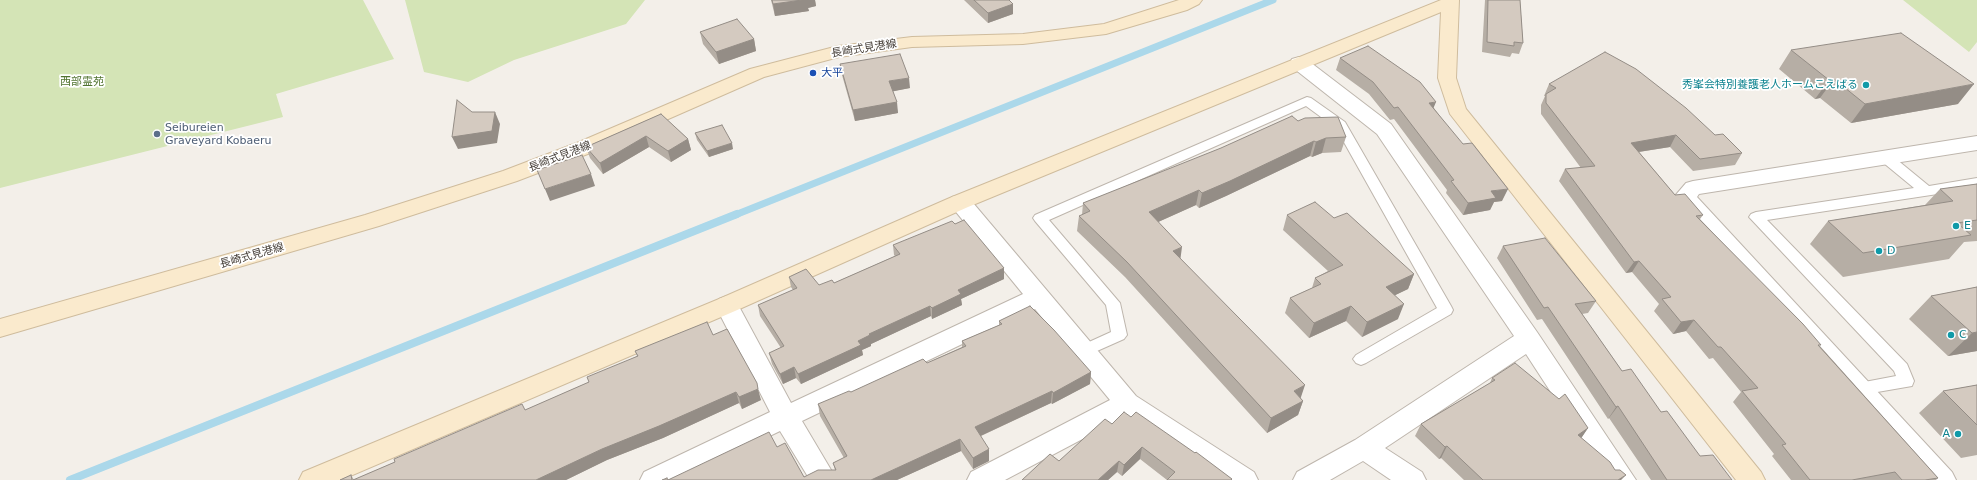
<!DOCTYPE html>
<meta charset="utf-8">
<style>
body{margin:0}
canvas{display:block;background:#f3efe9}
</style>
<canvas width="1977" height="480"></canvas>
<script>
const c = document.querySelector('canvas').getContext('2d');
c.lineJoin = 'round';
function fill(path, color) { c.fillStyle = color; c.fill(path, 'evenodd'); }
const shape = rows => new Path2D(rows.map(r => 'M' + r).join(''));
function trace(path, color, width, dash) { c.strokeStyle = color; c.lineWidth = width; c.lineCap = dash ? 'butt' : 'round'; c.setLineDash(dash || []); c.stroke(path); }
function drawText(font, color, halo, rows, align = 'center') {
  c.font = font + ' "DejaVu Sans","Noto Sans JP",sans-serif'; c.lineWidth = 3.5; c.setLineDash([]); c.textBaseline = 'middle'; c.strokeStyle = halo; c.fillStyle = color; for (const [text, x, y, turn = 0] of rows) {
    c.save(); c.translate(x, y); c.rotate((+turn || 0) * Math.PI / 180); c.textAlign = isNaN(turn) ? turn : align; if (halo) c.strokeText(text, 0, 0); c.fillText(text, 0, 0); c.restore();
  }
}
const green = shape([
 [0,0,363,0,394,59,276,94,283,117,0,188],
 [405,0,645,0,626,24,514,60,468,82,424,72],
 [1903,0,1977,0,1977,42,1969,52]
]);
const streamFar1 = shape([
 [735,215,1273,0]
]);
const stream = shape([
 [70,480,737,214]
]);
const lane = shape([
 [1307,97,1311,98,1345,122,1451,306,1453,310,1451,314,1366,363,1361,365,1356,363,1353,359,1356,355,1437,308,1336,128,1306,106,1049,220,1120,303,1127,335,1124,339,1088,355,1083,357,1078,355,1075,351,1078,347,1111,332,1106,305,1035,221,1033,218,1035,215,1307,97],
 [1885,153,1890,154,1929,186,1977,178,1977,188,1767,220,1907,364,1914,381,1912,386,1860,395,1854,394,1852,389,1854,384,1896,376,1894,371,1749,217,1751,214,1756,212,1914,188,1880,160,1879,157,1880,154,1885,153]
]);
const street = shape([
 [1299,57,1306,59,1391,124,1537,332,1636,480,1608,480,1526,354,1385,448,1422,472,1426,480,1391,480,1363,461,1330,480,1293,480,1297,472,1355,440,1514,336,1377,134,1292,67,1290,63,1292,59,1299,57],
 [1977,136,1977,150,1699,194,1697,197,1952,472,1956,480,1926,480,1674,197,1686,183,1693,181,1977,136],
 [960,195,968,197,1136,396,1254,472,1258,480,1223,480,1126,416,1005,480,967,480,971,472,1110,400,1035,309,802,421,837,480,810,480,780,431,679,480,640,480,644,472,770,412,715,305,719,299,727,296,735,299,791,403,1023,294,952,207,949,202,952,197,960,195]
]);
const secondary = shape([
 [1179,0,1202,0,1199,4,1187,10,1106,34,1023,44,912,47,839,57,764,77,593,152,517,181,379,226,0,337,0,319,365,215,503,171,579,142,750,69,838,46,912,37,1023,34,1104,24,1179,0],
 [1441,0,1459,0,1456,78,1466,109,1761,472,1765,480,1736,480,1450,114,1438,78,1441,12,968,207,735,311,341,480,299,480,303,472,719,299,952,197,1441,0]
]);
const wall = shape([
 [771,0,815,0,816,6,808,8,809,11,775,16],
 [964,0,1009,0,1013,4,1013,14,988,23],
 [1485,0,1520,0,1523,43,1519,54,1512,53,1510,57,1482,52],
 [700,32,754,39,756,51,719,64,703,44],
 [1791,50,1958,104,1851,123,1820,98,1815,99,1779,69],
 [1340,58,1434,108,1502,201,1494,202,1490,210,1463,215,1446,193,1447,190,1394,119,1390,120,1369,94,1336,70],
 [840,64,910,88,893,91,898,113,855,121,842,75],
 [1549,84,1715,135,1742,153,1735,165,1693,171,1670,147,1639,152,1675,195,1703,215,1700,219,1820,346,1938,478,1936,480,1791,480,1772,456,1774,454,1733,402,1741,392,1713,358,1709,359,1686,331,1673,334,1654,311,1659,304,1632,272,1626,273,1559,181,1565,169,1581,168,1541,114,1541,105,1545,96,1544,96],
 [661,114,688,139,691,150,671,162,649,147,603,174,590,158,586,147],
 [1298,121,1346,137,1341,152,1322,153,1312,157,1310,156,1226,196,1199,208,1196,205,1158,222,1180,258,1303,401,1298,415,1267,433,1125,277,1077,231,1079,216,1082,215,1083,203],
 [695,133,733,149,709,157,697,140],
 [1977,184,1977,241,1964,242,1949,259,1843,277,1810,244,1828,221,1925,205,1940,189],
 [1287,215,1334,218,1414,274,1408,289,1395,295,1398,319,1362,337,1346,321,1309,338,1285,313,1290,298,1312,288,1315,278,1328,271,1283,230],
 [955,224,1004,268,1004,279,961,299,962,305,932,319,931,316,871,344,871,346,862,350,863,355,801,384,796,378,783,384,772,364,769,353,781,348,760,316,758,305,793,290,791,287,789,277,819,285,834,283,895,256,894,255,893,245],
 [1503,246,1596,301,1588,313,1582,314,1622,371,1661,412,1700,456,1732,480,1651,480,1609,418,1608,419,1542,319,1537,320,1497,258],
 [1977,287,1977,351,1948,356,1909,319,1931,296],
 [999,321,1091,372,1090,384,1052,404,1051,403,981,436,989,461,973,469,961,451,897,480,668,480,777,447,804,477,835,470,833,463,844,458,820,416,818,404,851,392,927,363,962,347,962,341,999,325],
 [713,335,761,400,742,409,739,403,663,438,607,460,566,480,340,480,351,475,354,480,395,462,526,410,589,382,637,356,635,351],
 [1492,378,1588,428,1581,438,1621,480,1464,480,1441,458,1439,459,1415,436,1421,424,1490,383],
 [1977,385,1977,455,1961,458,1919,413,1943,391],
 [1131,417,1232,479,1232,480,1167,480,1140,459,1122,476,1117,472,1108,480,1022,480,1059,461,1112,424]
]);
const shadedWall = shape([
 [802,0,815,0,816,6,808,8,809,11,775,16,773,4],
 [1013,4,1013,14,988,23,988,13],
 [754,39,756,51,719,64,716,52],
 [909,78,910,88,890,92,889,81],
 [1834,79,1820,98,1815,99,1829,80],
 [1974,84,1958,104,1851,123,1865,104],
 [897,102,898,113,855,121,853,110],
 [1436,102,1431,114,1429,103],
 [495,112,500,124,497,143,458,149,452,137],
 [1676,135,1670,147,1625,154,1631,143],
 [646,136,649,147,603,174,600,163],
 [1326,138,1322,153,1312,157,1316,142],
 [688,139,691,150,671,162,668,151],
 [1314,141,1310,156,1226,196,1199,208,1202,193],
 [732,143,733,149,709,157,707,151],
 [591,174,595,186,550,201,545,189],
 [1508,189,1502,201,1494,202,1490,210,1463,215,1468,203,1491,191],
 [1199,190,1196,205,1147,227,1149,212],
 [1182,247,1180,262,1173,251],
 [1639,261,1632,272,1626,273,1634,262],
 [1004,268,1004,279,961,299,962,305,932,319,932,308,958,290],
 [1414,274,1408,289,1381,302,1386,287],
 [1404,304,1398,319,1362,337,1367,322],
 [930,306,931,316,871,344,871,346,862,350,863,355,801,384,798,374,858,341,869,334],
 [1351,306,1346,321,1309,338,1314,323],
 [1694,320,1686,331,1673,334,1681,322],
 [1977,332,1977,351,1948,356,1972,333],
 [794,367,796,378,783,384,780,374],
 [1091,372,1090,384,1052,404,1053,393],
 [1305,385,1300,400,1294,391],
 [758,389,761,400,742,409,739,397],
 [1052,391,1051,403,976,438,975,427],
 [736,392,739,403,663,438,607,460,566,480,536,480,602,449],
 [1303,401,1298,415,1267,433,1271,418],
 [1618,406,1609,418,1608,419,1616,407],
 [1588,428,1580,440,1578,435],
 [960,439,961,451,897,480,871,480],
 [1447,446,1441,458,1439,459,1445,447],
 [1142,447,1140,459,1122,476,1124,465],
 [989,449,989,461,973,469,973,458],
 [1119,461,1117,472,1108,480,1098,480],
 [1626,475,1621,480,1618,480]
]);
const building = shape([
 [772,0,802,0,773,4,772,0],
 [974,0,1009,0,1013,4,988,13,974,0],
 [1488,0,1520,0,1523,43,1514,42,1514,46,1487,42,1488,0],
 [737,19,754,39,716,52,700,32,737,19],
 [1901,33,1974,84,1865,104,1834,79,1829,80,1791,50,1901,33],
 [1368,46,1420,82,1436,102,1429,103,1463,144,1472,143,1508,189,1491,191,1496,198,1468,203,1451,181,1454,180,1398,107,1394,108,1373,82,1340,58,1368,46],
 [1605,52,1636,69,1686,108,1715,135,1723,134,1742,153,1700,159,1676,135,1631,143,1675,195,1685,194,1703,215,1696,216,1803,324,1821,345,1818,345,1938,478,1925,480,1902,480,1895,472,1852,480,1810,480,1782,445,1786,444,1742,391,1758,388,1721,347,1718,347,1694,320,1681,322,1662,299,1671,297,1639,261,1634,262,1565,169,1595,166,1546,103,1546,94,1556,88,1549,84,1605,52],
 [900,54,909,78,889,81,897,102,853,110,840,64,900,54],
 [457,100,472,112,495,112,492,131,452,137,457,100],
 [661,114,688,139,668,151,646,136,600,163,586,147,661,114],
 [1292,116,1298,121,1305,118,1338,117,1346,137,1326,138,1316,142,1314,141,1230,181,1202,193,1199,190,1149,212,1182,247,1173,251,1305,385,1294,391,1303,401,1271,418,1127,262,1079,216,1090,211,1083,203,1221,148,1292,116],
 [722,125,732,143,707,151,695,133,722,125],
 [582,155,591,174,545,189,537,170,582,155],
 [1977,184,1977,220,1957,223,1971,235,1863,253,1828,221,1953,201,1940,189,1977,184],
 [1315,202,1334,218,1347,213,1414,274,1386,287,1404,304,1367,322,1351,306,1314,323,1290,298,1321,284,1315,278,1343,265,1287,215,1315,202],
 [964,220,1004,268,958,290,961,294,932,308,930,306,869,334,870,335,858,341,861,345,798,374,794,367,780,374,769,353,784,346,758,305,797,288,789,277,806,269,819,285,832,280,834,283,900,254,893,245,952,221,955,224,964,220],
 [1545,238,1596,301,1575,304,1622,371,1631,369,1661,412,1667,411,1700,456,1713,455,1732,480,1667,480,1618,406,1616,407,1548,307,1544,308,1503,246,1545,238],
 [1977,287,1977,332,1972,333,1931,296,1977,287],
 [1030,306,1054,330,1091,372,1053,393,1052,391,975,427,989,449,973,458,960,439,871,480,668,480,769,432,777,447,785,443,804,477,818,470,836,470,833,463,847,456,818,404,849,391,851,392,923,359,927,363,966,346,962,341,1002,324,999,321,1030,306],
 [707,322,713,335,727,329,757,383,758,389,739,397,736,392,659,426,602,449,536,480,353,480,395,462,394,459,522,404,525,410,589,382,587,377,638,356,635,351,707,322],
 [1515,363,1559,399,1565,394,1588,428,1578,435,1610,462,1615,470,1620,470,1626,475,1618,480,1483,480,1447,446,1445,447,1421,424,1495,380,1492,378,1515,363],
 [1977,385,1977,425,1943,391,1977,385],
 [1124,412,1131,417,1136,412,1195,453,1196,452,1232,479,1231,480,1167,480,1175,472,1142,447,1124,465,1119,461,1098,480,1022,480,1050,454,1059,461,1105,419,1112,424,1124,412],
 [351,475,352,480,340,480,351,475],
 [667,478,668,480,662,480,667,478]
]);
const markers = [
 [813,73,4,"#1a4fb4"],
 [1866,85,4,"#0f9aa8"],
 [157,134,4,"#5c6f8a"],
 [1956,226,4,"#0f9aa8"],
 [1879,251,4,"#0f9aa8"],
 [1951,335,4,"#0f9aa8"],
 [1958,434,4,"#0f9aa8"]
];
const streetNames = [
 ["長崎式見港線",864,49,-9],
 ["長崎式見港線",560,157,-21],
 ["長崎式見港線",252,256,-16]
];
const transitNames = [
 ["大平",821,73]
];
const parkNames = [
 ["西部霊苑",82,82]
];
const cultureNames = [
 ["秀峯会特別養護老人ホームこえばる",1858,85,"right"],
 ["E",1964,226],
 ["D",1887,251],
 ["C",1959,335],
 ["A",1950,434,"right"]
];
const serviceNames = [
 ["Seibureien",165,128],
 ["Graveyard Kobaeru",165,141]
];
fill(green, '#d4e4b6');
trace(streamFar1, '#abd8ea', 7);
trace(stream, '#abd8ea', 8);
trace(lane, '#beb6ad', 2);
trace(street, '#beb6ad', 2);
trace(secondary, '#cfbc9d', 2);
fill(lane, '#fff');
fill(street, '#fff');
fill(secondary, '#faeacd');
fill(wall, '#b6aea5');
fill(shadedWall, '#948d86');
fill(building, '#d4cac0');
trace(building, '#948d86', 1);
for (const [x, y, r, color] of markers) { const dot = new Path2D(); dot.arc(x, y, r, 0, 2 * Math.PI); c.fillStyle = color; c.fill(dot); trace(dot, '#fff', 1.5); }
drawText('11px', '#463f38', '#fff', streetNames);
drawText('11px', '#164399', '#fff', transitNames, 'left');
drawText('11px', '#517330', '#fff', parkNames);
drawText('11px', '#0d838f', '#fff', cultureNames, 'left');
drawText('11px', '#4e5e75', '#fff', serviceNames, 'left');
</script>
